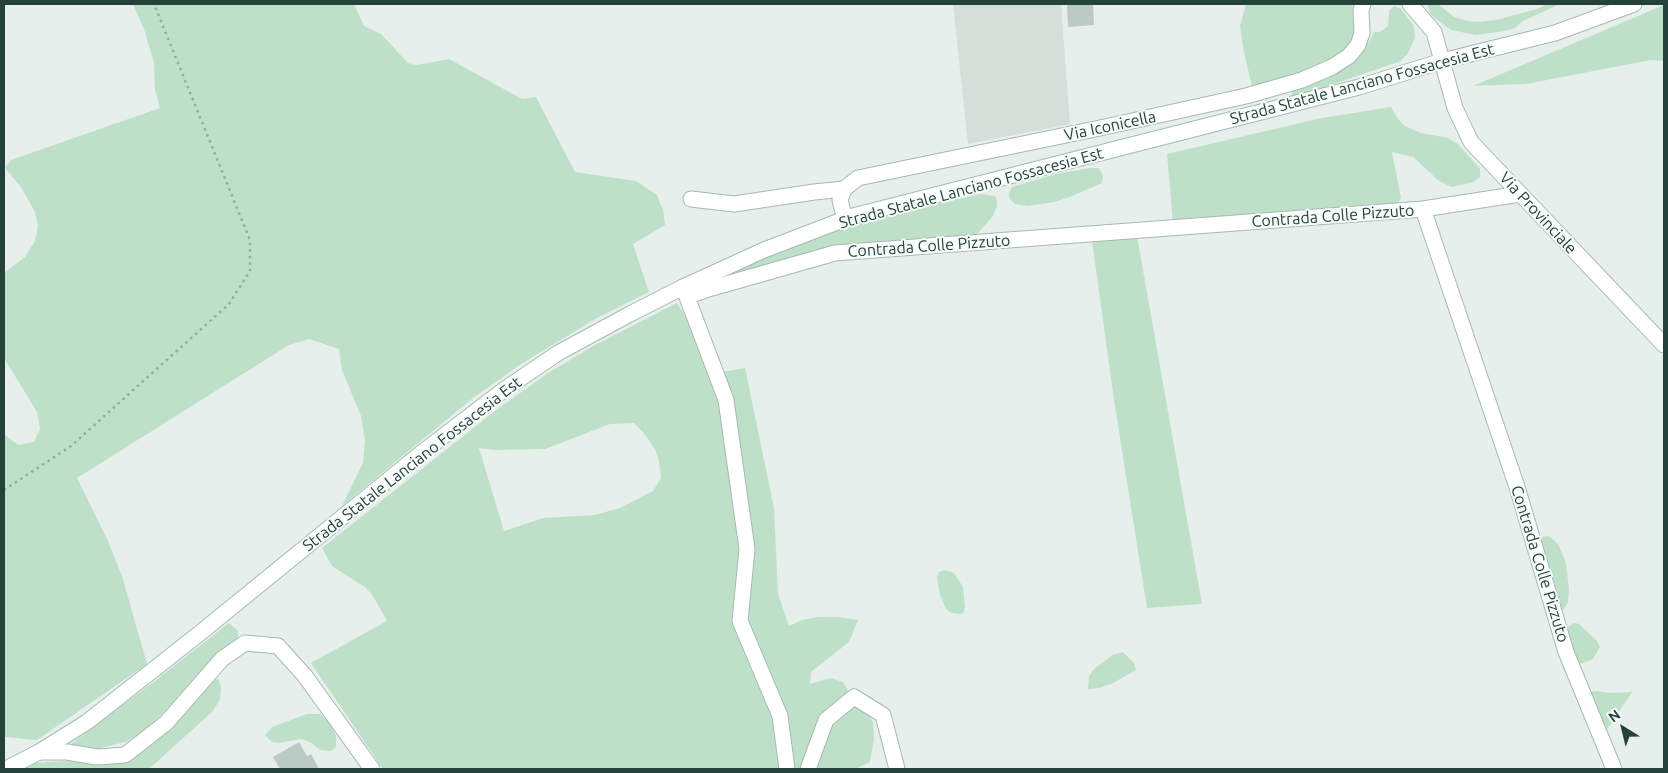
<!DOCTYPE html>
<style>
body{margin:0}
#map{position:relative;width:1668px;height:773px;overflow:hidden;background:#e6efeb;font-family:Ubuntu,sans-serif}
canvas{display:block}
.frame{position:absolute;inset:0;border:5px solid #24423a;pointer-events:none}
.north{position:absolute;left:1598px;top:703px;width:50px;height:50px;-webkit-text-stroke:4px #f7fbf9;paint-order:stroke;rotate:324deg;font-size:14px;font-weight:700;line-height:20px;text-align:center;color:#24423a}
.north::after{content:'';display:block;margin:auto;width:18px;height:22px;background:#24423a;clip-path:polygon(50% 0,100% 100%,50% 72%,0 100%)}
</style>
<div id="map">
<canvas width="1668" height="773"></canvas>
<div class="frame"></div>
<div class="north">N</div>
</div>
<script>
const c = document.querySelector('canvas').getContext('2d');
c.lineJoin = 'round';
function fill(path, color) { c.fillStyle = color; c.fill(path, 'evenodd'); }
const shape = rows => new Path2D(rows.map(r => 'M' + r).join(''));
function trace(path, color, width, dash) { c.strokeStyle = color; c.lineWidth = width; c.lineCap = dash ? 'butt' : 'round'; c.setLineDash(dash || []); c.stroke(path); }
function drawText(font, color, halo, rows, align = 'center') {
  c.font = font + ' Ubuntu,sans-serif'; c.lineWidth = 4; c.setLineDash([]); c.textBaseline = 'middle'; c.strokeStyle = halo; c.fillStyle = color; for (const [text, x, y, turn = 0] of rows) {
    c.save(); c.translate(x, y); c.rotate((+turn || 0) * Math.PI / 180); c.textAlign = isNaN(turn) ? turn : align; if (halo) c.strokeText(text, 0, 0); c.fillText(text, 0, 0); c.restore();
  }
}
const built = shape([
 [953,4,1061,4,1070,124,968,144]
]);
const green = shape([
 [133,4,354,4,364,26,381,34,408,63,416,65,449,59,522,99,536,97,575,172,636,181,657,195,663,210,665,225,633,244,649,292,597,318,521,364,473,398,342,506,363,463,365,441,361,416,342,370,339,349,309,339,289,345,77,478,108,541,122,576,147,664,37,740,4,737,4,434,18,445,34,442,40,429,37,412,4,358,4,273,25,257,35,241,38,226,35,212,21,187,5,168,11,160,160,108,155,90,154,63,144,29],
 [1246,4,1352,4,1356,22,1354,42,1336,58,1302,74,1252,86,1244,53,1240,26],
 [1427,4,1438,4,1454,17,1468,21,1478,22,1496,20,1537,9,1548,4,1560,4,1523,21,1515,28,1505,31,1476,35,1451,30,1431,15],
 [1664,5,1664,61,1651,60,1526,84,1473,86],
 [1394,6,1401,9,1414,26,1415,38,1408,53,1401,61,1290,99,1294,86,1343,68,1356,59,1367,45,1374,32,1380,32,1388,26,1389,11],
 [1391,107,1398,119,1405,126,1421,133,1448,138,1458,144,1480,169,1480,177,1473,182,1452,187,1439,181,1413,157,1392,152,1401,198,1397,204,1173,223,1167,154,1322,118],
 [1089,168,1099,168,1103,176,1102,183,1072,196,1055,202,1027,206,1015,204,1009,198,1009,193,1012,187,1056,174],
 [981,194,995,196,997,200,997,206,993,216,976,235,965,239,737,276,736,270,810,239,862,221,918,206],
 [1137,236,1202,604,1147,608,1114,400,1092,241],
 [677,303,688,320,696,342,722,372,745,368,774,508,778,594,789,626,802,620,819,617,838,617,858,620,849,642,811,672,810,684,831,678,843,682,854,701,864,709,873,722,874,739,870,762,855,769,383,769,311,663,387,621,373,596,365,587,332,566,322,548,495,411,548,373,595,345],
 [634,423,643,432,655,449,659,461,661,478,653,491,620,508,595,515,543,518,504,531,479,448,494,450,545,449,610,424],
 [1548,536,1554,540,1559,546,1566,563,1569,589,1568,602,1564,609,1558,612,1536,538],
 [945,570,954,573,963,587,965,607,964,612,962,614,951,613,946,609,940,595,937,578,939,572],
 [229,623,238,631,238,638,175,702,149,726,136,736,125,742,100,748,87,749,72,747,71,744,156,680],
 [1574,623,1579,624,1597,641,1600,647,1593,659,1575,666,1563,631],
 [1123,652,1134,663,1136,670,1113,683,1099,688,1088,689,1089,676,1095,668,1113,655],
 [214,678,219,680,221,688,220,699,213,711,149,769,25,769,35,763,79,760,116,760],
 [1597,691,1609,693,1632,692,1604,734,1584,693],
 [307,714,320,714,330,723,336,736,336,747,331,751,320,750,310,742,301,739,278,743,272,742,265,735,272,727]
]);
const building = shape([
 [1067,4,1093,4,1094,25,1068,27],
 [299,742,307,756,311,754,319,769,280,769,273,757]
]);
const path = shape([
 [4,490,71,446,229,304,250,271,250,240,154,4]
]);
const minor = shape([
 [1410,4,1434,32,1455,108,1471,142,1664,345],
 [691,199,734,204,814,192,844,189],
 [1423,209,1517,487,1566,652,1614,769],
 [845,220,840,200,844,189,858,178,1100,128,1246,96,1302,80,1332,67,1349,56,1358,45,1362,33,1361,10,1363,4],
 [683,287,687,297,705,290,835,253,1423,209,1520,194],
 [687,297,726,400,747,549,740,621,780,716,787,769],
 [39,752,67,752,97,757,125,755,166,723,222,659,245,643,278,646,305,676,372,769],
 [808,769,826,720,854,697,883,715,897,769]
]);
const secondary = shape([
 [6,769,39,752,87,722,200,633,420,454,505,389,558,353,630,314,683,287,764,250,853,216,1359,87,1442,61,1555,33,1634,4]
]);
const streetNames = [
 ["Strada Statale Lanciano Fossacesia Est",1362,84,-15],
 ["Via Iconicella",1110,126,-12],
 ["Strada Statale Lanciano Fossacesia Est",971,188,-15],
 ["Via Provinciale",1538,213,47],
 ["Contrada Colle Pizzuto",1333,216,-4],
 ["Contrada Colle Pizzuto",929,246,-4],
 ["Strada Statale Lanciano Fossacesia Est",412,464,-38],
 ["Contrada Colle Pizzuto",1540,564,73]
];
fill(built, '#d4dfda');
fill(green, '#bfe0c8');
fill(building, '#bbcac4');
trace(minor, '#a8b8b2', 17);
trace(secondary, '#a4bbb3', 17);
trace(path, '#86b3a5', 2.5, [2.5, 4]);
trace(minor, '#fff', 15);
trace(secondary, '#fff', 15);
drawText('16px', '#24423a', '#f7fbf9', streetNames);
</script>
